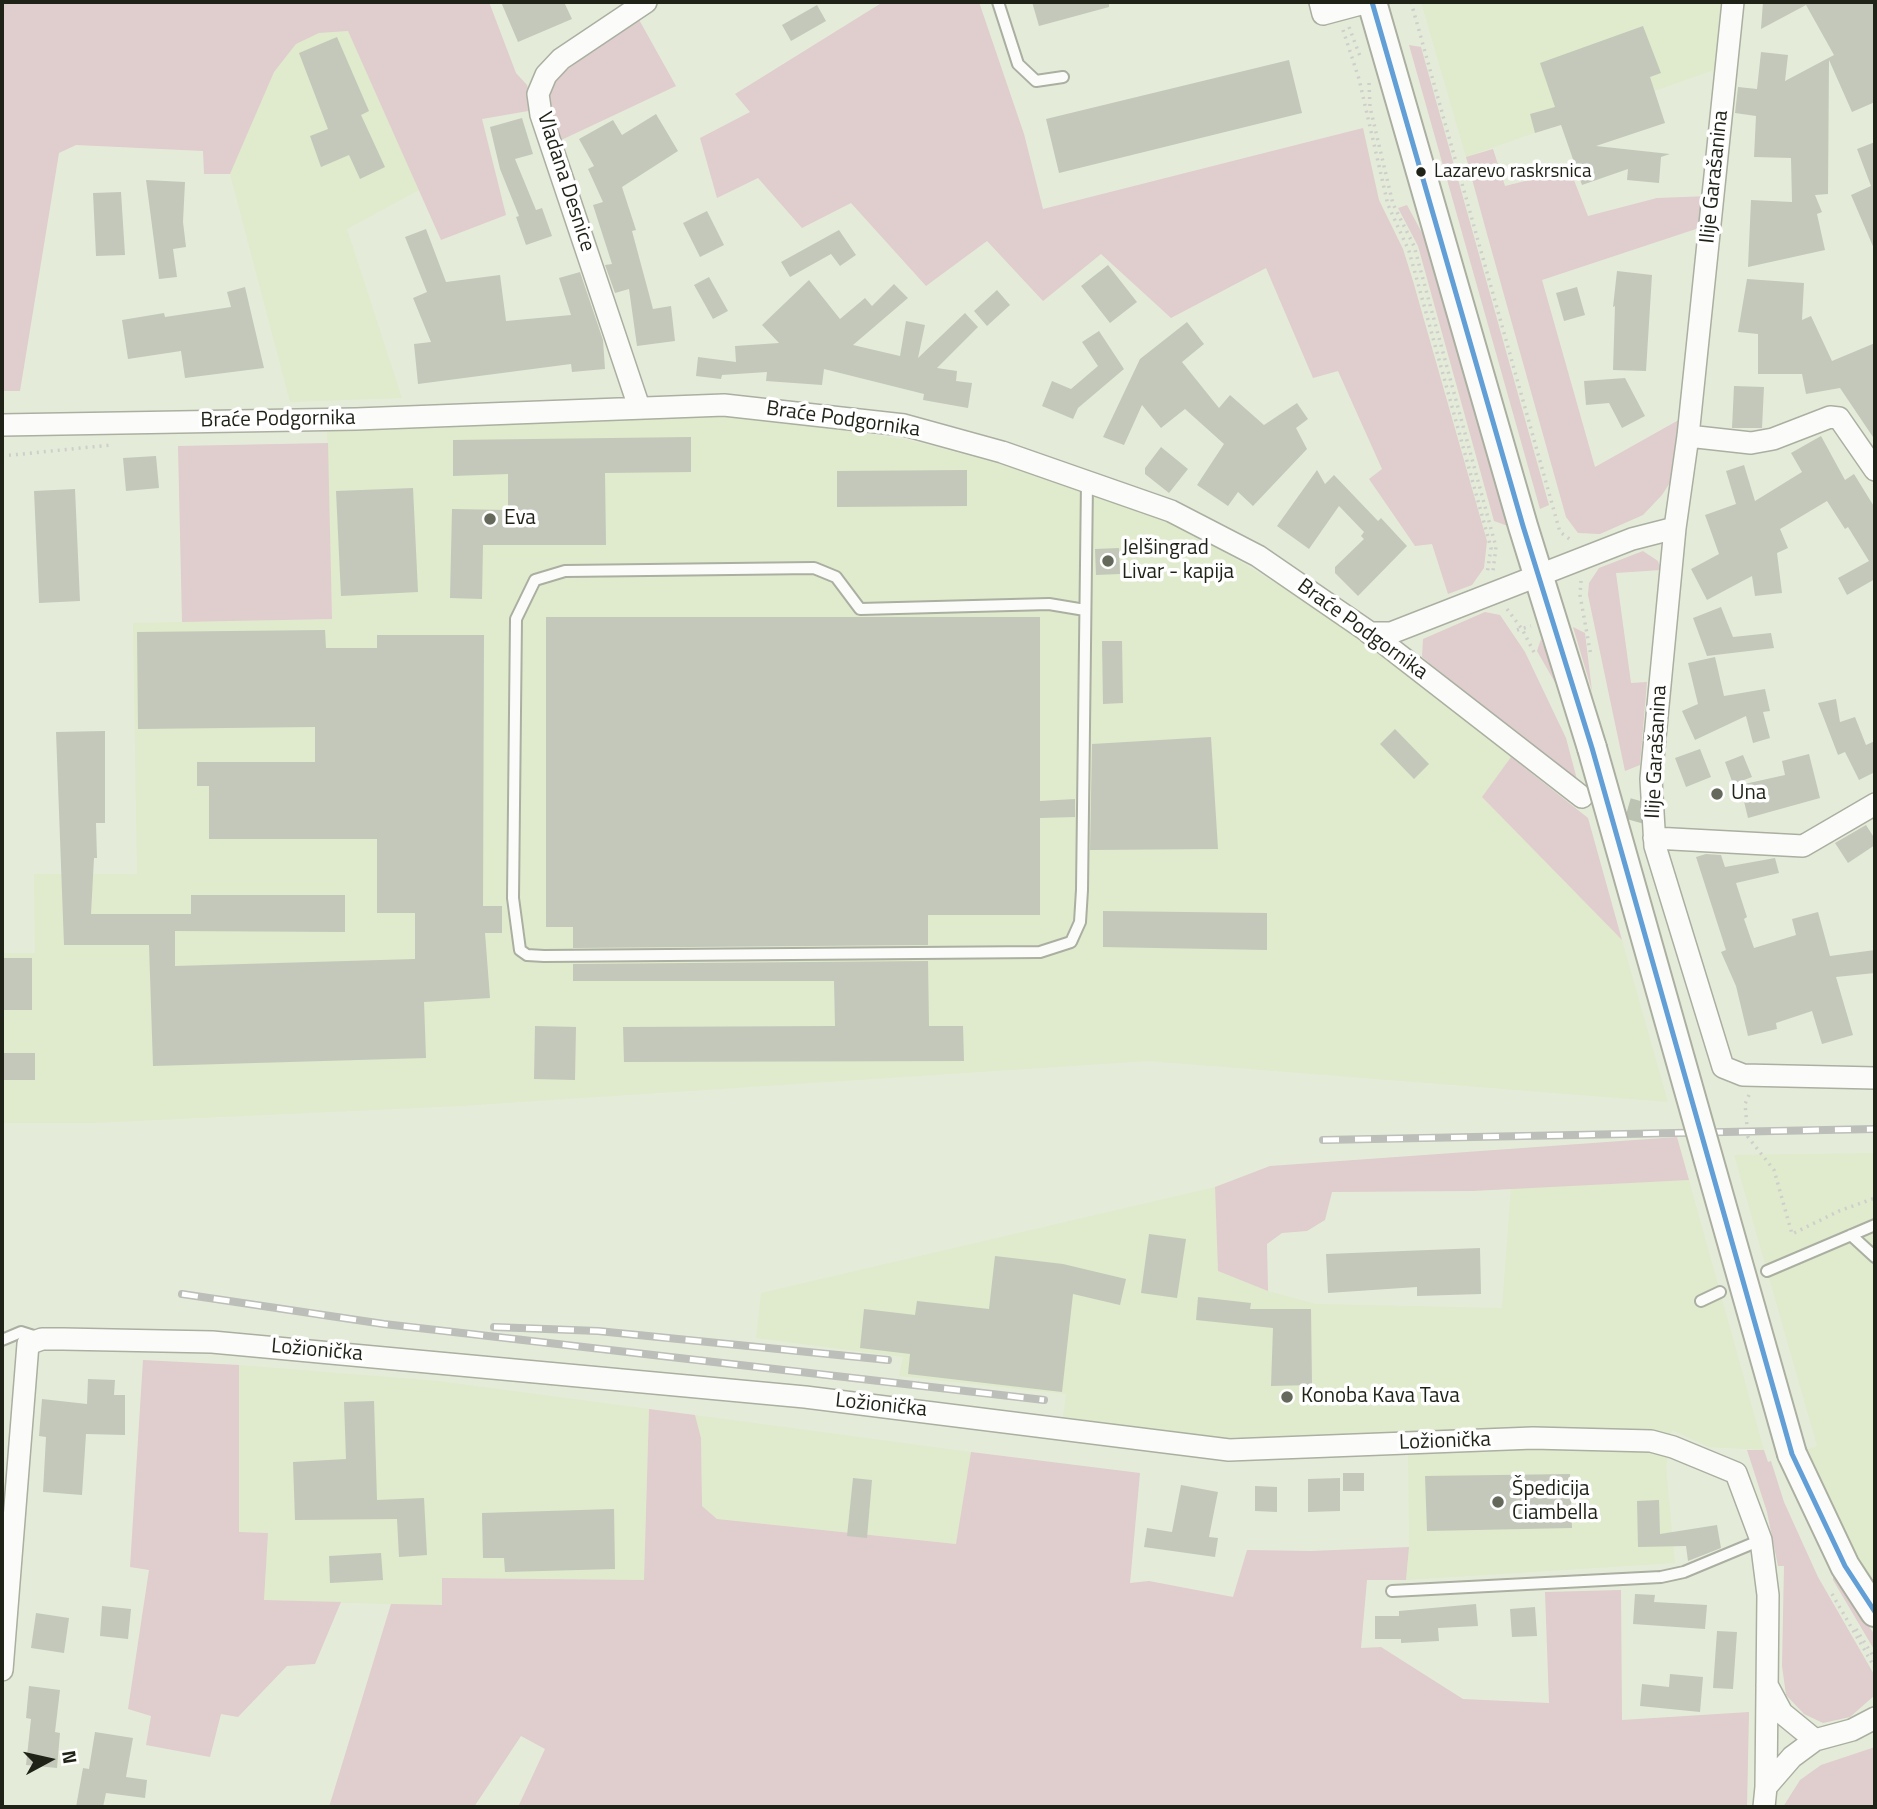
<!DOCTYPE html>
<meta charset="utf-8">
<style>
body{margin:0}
#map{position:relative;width:1877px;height:1809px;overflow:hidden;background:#e5ebd9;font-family:"Titillium Web",sans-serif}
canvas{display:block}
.frame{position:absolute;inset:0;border:4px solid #1f2317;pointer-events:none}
.north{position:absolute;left:14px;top:1725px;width:70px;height:70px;-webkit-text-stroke:5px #fff;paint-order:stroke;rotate:82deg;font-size:19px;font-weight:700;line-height:28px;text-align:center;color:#1f2317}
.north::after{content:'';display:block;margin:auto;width:24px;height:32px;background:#1f2317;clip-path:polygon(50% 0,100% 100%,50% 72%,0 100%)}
</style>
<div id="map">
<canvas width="1877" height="1809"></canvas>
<div class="frame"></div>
<div class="north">N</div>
</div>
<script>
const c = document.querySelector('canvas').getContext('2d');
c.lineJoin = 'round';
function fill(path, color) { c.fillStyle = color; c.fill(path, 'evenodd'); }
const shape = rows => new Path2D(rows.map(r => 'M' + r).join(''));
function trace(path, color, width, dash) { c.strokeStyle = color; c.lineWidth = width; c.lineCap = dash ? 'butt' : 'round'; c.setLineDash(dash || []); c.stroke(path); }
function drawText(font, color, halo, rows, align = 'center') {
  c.font = font + ' "Titillium Web",sans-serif'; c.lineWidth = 7; c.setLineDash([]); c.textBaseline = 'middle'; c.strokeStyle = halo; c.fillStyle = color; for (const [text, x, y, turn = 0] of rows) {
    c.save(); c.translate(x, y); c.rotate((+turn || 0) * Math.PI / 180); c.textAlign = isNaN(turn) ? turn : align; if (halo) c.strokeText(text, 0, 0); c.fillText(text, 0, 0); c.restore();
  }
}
const built = shape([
 [1421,2,1721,2,1714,70,1466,157],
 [348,31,419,190,347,229,402,398,290,402,230,174,274,72,296,44,319,33],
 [710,415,800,422,912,441,997,463,1086,491,1140,509,1207,542,1324,612,1511,757,1482,797,1622,940,1668,1102,1148,1061,460,1106,92,1123,2,1123,2,953,35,953,34,874,137,874,133,623,332,619,327,428],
 [1875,1153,1875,1587,1830,1507,1804,1451,1817,1446,1734,1155],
 [1689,1180,1764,1450,1709,1447,1672,1430,1666,1467,1675,1563,1406,1580,1409,1547,1408,1435,1216,1438,1063,1417,1066,1394,899,1376,903,1357,756,1338,761,1293,1215,1187,1218,1271,1268,1291,1316,1304,1502,1308,1511,1187],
 [239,1365,438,1381,649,1409,644,1580,443,1578,443,1606,264,1600,268,1533,239,1532],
 [695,1415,971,1452,957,1544,717,1519,702,1506,701,1438]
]);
const green = shape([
 [2,2,489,2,516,73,527,85,534,110,482,119,506,215,441,240,348,31,319,33,296,44,274,72,230,174,204,174,203,151,76,145,59,153,20,391,2,391],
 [883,2,979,2,1024,134,1043,209,1363,128,1379,200,1403,249,1413,281,1487,541,1484,568,1472,585,1448,594,1432,544,1415,546,1369,479,1382,469,1338,371,1313,378,1266,268,1171,318,1101,254,1043,301,987,241,926,286,851,203,802,228,758,178,717,198,700,138,750,112,735,94],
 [637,16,676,86,557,142,549,108,549,90,554,80],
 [1409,45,1421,47,1549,505,1540,509],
 [1493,149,1505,186,1570,170,1588,216,1657,198,1709,196,1705,226,1542,280,1595,467,1684,417,1671,481,1662,495,1643,515,1600,534,1578,533,1566,517,1487,234,1466,157],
 [1407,205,1427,242,1508,526,1494,521,1418,246,1398,208],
 [328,443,332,619,182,622,178,446],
 [1643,551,1658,561,1661,570,1616,573,1631,683,1647,682,1640,765,1625,771,1588,595,1589,583,1599,568],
 [1485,612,1500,615,1525,652,1566,738,1579,787,1422,657,1423,639],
 [1573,627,1585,633,1592,691],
 [1541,639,1565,700,1537,651],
 [1511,757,1588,818,1622,940,1482,797],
 [1677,1137,1689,1180,1472,1191,1332,1192,1325,1220,1307,1231,1282,1233,1267,1244,1268,1291,1218,1271,1215,1187,1270,1166],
 [143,1360,239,1365,239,1532,268,1533,264,1600,341,1602,315,1664,287,1666,238,1717,221,1714,210,1757,146,1745,151,1716,128,1709,149,1570,130,1567],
 [649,1409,695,1415,701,1438,702,1506,717,1519,956,1544,971,1452,1140,1473,1130,1583,1149,1581,1233,1597,1247,1550,1311,1551,1409,1547,1406,1580,1367,1580,1361,1648,1381,1647,1463,1699,1549,1703,1545,1592,1621,1590,1622,1720,1749,1712,1747,1807,518,1807,545,1749,521,1736,474,1807,329,1807,391,1604,442,1605,442,1578,644,1580],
 [1747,1450,1764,1450,1768,1462,1771,1461,1784,1502,1818,1577,1875,1676,1875,1695,1850,1717,1823,1723,1804,1714,1786,1695,1782,1666,1784,1566,1778,1566,1767,1512],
 [1833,1575,1875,1635,1875,1651,1833,1580],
 [1875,1747,1875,1807,1783,1807,1800,1780,1821,1765]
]);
const building = shape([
 [501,2,564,2,572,19,518,42],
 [1032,2,1109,2,1109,7,1039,26],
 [1763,2,1875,2,1875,102,1852,112,1829,60,1828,194,1815,195,1822,212,1817,214,1825,250,1748,267,1751,200,1792,202,1791,158,1754,157,1756,116,1735,113,1738,87,1757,89,1761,52,1788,55,1785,81,1834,55,1806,5,1761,29],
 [817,5,826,21,791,41,782,25],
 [1643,26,1661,73,1650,77,1665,123,1596,146,1670,154,1661,157,1659,183,1627,180,1628,169,1582,185,1561,125,1535,133,1530,114,1555,107,1540,63],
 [337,37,369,111,361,115,385,167,360,179,349,155,321,167,310,136,328,129,299,53],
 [1289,60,1302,113,1059,173,1046,119],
 [656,114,678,151,622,187,636,230,632,231,653,309,671,306,675,341,637,346,629,289,615,293,605,265,612,264,593,205,603,202,588,169,594,166,579,139,613,120,622,135],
 [522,118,533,154,515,159,536,210,542,208,552,236,526,245,516,217,519,216,500,169,490,127],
 [1875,142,1875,251,1851,195,1871,186,1857,149],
 [146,180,185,182,183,222,186,247,173,249,177,277,159,279],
 [121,192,125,255,96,256,93,193],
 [707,211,724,245,700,257,683,223],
 [426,229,446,282,500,275,506,321,571,315,559,278,580,272,603,340,605,369,572,372,571,364,418,384,414,344,431,342,413,298,427,292,405,237],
 [839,230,856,255,840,266,831,254,790,277,781,262],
 [1108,265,1137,302,1110,323,1081,286],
 [1617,271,1652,275,1646,371,1613,370,1615,306,1613,307],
 [709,277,728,311,713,319,694,285],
 [1747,279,1804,283,1802,320,1811,316,1832,361,1875,343,1875,440,1840,388,1806,394,1802,374,1758,374,1758,334,1738,332],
 [809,280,840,319,865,298,872,306,894,284,908,298,853,345,900,356,906,321,925,325,918,358,965,313,978,327,937,368,957,371,956,381,972,383,968,408,923,400,924,394,824,369,822,385,766,381,767,372,722,375,721,379,696,376,698,357,736,362,735,346,779,343,762,325],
 [245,287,264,368,185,378,181,351,128,359,122,320,164,313,165,317,231,307,227,292],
 [1577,287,1585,315,1564,321,1556,293],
 [997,290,1010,305,987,326,974,311],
 [1187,322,1204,344,1182,362,1219,408,1230,395,1264,425,1297,403,1308,419,1296,428,1307,449,1253,506,1238,492,1228,506,1197,485,1224,444,1185,409,1161,428,1142,405,1124,445,1103,437,1140,359],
 [1099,331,1124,369,1078,408,1073,419,1042,406,1052,381,1071,389,1098,366,1082,342],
 [1625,378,1645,416,1622,428,1609,403,1586,405,1584,381],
 [1734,386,1764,387,1762,428,1732,428],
 [1821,436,1845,480,1854,474,1875,508,1875,579,1847,595,1838,578,1869,561,1848,527,1845,529,1827,501,1780,529,1788,548,1777,553,1782,593,1755,596,1752,576,1707,600,1691,569,1719,554,1705,515,1736,504,1726,471,1744,465,1755,501,1802,472,1791,453],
 [691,437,691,472,605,473,606,545,483,545,482,599,450,598,452,509,508,510,508,474,453,476,453,440],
 [1161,447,1188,469,1169,493,1145,474,1145,468],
 [156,456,159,488,126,491,123,458],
 [967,470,967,506,837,507,837,471],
 [1317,470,1325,484,1334,475,1378,521,1381,518,1407,546,1358,596,1335,573,1335,567,1364,539,1361,536,1364,532,1339,506,1309,549,1277,526],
 [413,488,418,592,341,596,336,491],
 [75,489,80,601,39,603,34,491],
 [1119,548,1120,574,1096,575,1095,549],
 [1721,607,1733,637,1771,633,1774,648,1707,656,1693,618],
 [546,617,1040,617,1040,801,1075,799,1075,817,1040,818,1040,915,928,915,928,945,573,948,573,927,546,927],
 [325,630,326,648,377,648,377,635,484,635,483,906,502,906,502,933,485,933,490,998,424,1002,426,1058,153,1066,149,945,64,945,56,732,105,731,105,823,96,823,97,858,94,858,91,914,191,914,191,895,345,895,345,932,175,931,175,966,415,959,415,913,377,913,377,839,209,839,209,786,197,786,197,762,315,762,315,727,138,729,137,632],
 [1102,641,1122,641,1123,703,1103,704],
 [1715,657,1724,696,1765,689,1770,711,1763,712,1770,738,1753,743,1746,716,1695,740,1682,711,1698,704,1688,663],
 [1836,699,1840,722,1855,717,1866,745,1875,741,1875,772,1859,780,1845,752,1838,755,1818,703],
 [1395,729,1429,764,1414,779,1380,744],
 [1211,737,1218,849,1090,850,1092,744],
 [1700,749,1711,777,1686,787,1675,758],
 [1809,754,1820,798,1748,818,1740,785,1785,775,1782,761],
 [1743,755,1752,777,1733,784,1725,762],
 [1866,825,1875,839,1875,845,1848,863,1835,843],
 [1706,854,1721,855,1725,867,1775,858,1779,873,1736,883,1747,917,1744,919,1754,948,1796,935,1792,919,1818,912,1830,956,1875,950,1875,973,1836,977,1853,1035,1822,1044,1812,1011,1776,1023,1777,1029,1748,1036,1736,986,1721,952,1726,950,1696,857],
 [1103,911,1267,913,1267,950,1103,947],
 [2,958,32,958,32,1010,2,1010],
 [928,961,929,1026,963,1026,964,1061,624,1062,623,1027,835,1026,834,981,573,981,573,964],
 [535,1026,576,1027,575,1080,534,1079],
 [2,1053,35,1053,35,1080,2,1080],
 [1149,1234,1186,1239,1177,1298,1141,1293],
 [1480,1248,1481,1294,1417,1296,1417,1287,1328,1293,1326,1254],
 [995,1256,1063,1264,1126,1279,1120,1305,1073,1294,1062,1392,908,1374,910,1354,860,1348,864,1309,915,1315,917,1301,989,1309],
 [1198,1297,1251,1303,1250,1309,1311,1309,1312,1385,1271,1386,1273,1328,1196,1320],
 [88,1379,115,1380,114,1395,125,1395,125,1435,86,1434,82,1495,43,1492,46,1437,39,1436,42,1399,87,1404],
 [374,1401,377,1500,424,1498,427,1555,399,1557,397,1519,295,1520,293,1462,346,1459,344,1402],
 [1343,1473,1364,1473,1364,1491,1343,1491],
 [1570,1474,1572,1528,1427,1531,1425,1476],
 [853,1478,872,1480,867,1538,847,1536],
 [1340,1478,1340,1511,1308,1512,1308,1479],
 [1181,1485,1218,1492,1209,1537,1218,1538,1215,1557,1144,1547,1147,1528,1172,1532],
 [1255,1486,1277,1487,1277,1512,1255,1511],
 [1659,1500,1660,1534,1717,1525,1721,1548,1688,1561,1686,1546,1638,1547,1637,1501],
 [614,1509,615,1569,505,1572,504,1558,483,1558,482,1513],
 [381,1553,383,1580,330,1583,329,1556],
 [1635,1594,1655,1595,1654,1602,1707,1605,1705,1629,1633,1624],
 [1476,1604,1478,1626,1438,1628,1439,1641,1401,1643,1401,1639,1375,1639,1375,1616,1399,1616,1399,1611],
 [102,1606,131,1609,128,1639,100,1636],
 [1535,1607,1537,1636,1512,1637,1510,1609],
 [36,1613,69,1618,64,1653,31,1648],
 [1717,1631,1737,1632,1733,1689,1713,1688],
 [1670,1674,1703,1677,1700,1712,1640,1706,1642,1684,1669,1687],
 [29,1686,60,1690,55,1732,60,1733,57,1768,26,1765,31,1719,26,1718],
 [95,1732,133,1738,126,1777,147,1780,145,1798,106,1793,103,1807,76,1807,83,1768,89,1769]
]);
const minorTunnel = shape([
 [1598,800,1651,815]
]);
const path = shape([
 [1411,2,1558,525,1560,532,1571,540],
 [1349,27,1360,56],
 [1343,30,1359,79,1388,205,1409,251,1491,548,1487,574],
 [1369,83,1370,107,1393,204,1414,246,1496,547,1493,571],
 [2,456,111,445],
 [1581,581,1580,595,1591,656],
 [1507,609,1522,629,1536,656],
 [1517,630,1531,626],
 [1749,1095,1745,1104,1748,1137,1774,1170,1792,1234,1839,1211,1875,1198],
 [1832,1594,1875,1668],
 [1856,1629,1875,1659]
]);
const service = shape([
 [998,2,1018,64,1036,81,1063,77],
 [1085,610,1049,604,860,609,836,577,814,568,565,571,535,580,516,619,513,898,520,950,527,955,544,956,1040,952,1071,942,1080,922,1082,890,1087,482],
 [1851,1235,1875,1257],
 [1767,1271,1875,1225],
 [1701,1301,1720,1292],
 [2,1340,21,1332,40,1338],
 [1392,1591,1661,1577,1684,1572,1761,1540]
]);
const minor = shape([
 [1320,2,1323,14,1368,2],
 [1733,2,1688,436,1675,528,1651,779,1655,846,1723,1067,1743,1075,1875,1078],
 [639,407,541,115,538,94,546,75,561,59,646,2],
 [2,425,356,419,724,405,904,425,1002,452,1171,511,1258,556,1376,637,1582,797],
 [1688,436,1751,443,1773,439,1830,417,1839,418,1875,470],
 [1369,633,1391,633,1632,539,1675,528],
 [1654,838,1803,846,1875,804],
 [2,1670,28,1344,42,1339,63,1339,212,1342,805,1397,1229,1450,1533,1438,1651,1441,1673,1447,1736,1473,1761,1540,1768,1595,1766,1787],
 [1767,1685,1782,1713,1815,1740],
 [1764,1807,1766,1787,1792,1757,1815,1740,1852,1730,1875,1718]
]);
const tertiary = shape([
 [1372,2,1523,526,1592,748],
 [1792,1454,1845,1566,1875,1612]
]);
const rail = shape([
 [1323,1140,1875,1129],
 [182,1294,384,1324,1044,1400],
 [494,1327,598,1331,888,1360]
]);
const tertiaryBridge = shape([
 [1592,748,1792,1454]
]);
const bus1 = shape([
 [1372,2,1523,526,1592,748,1792,1454,1845,1566,1875,1612]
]);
const markers = [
 [1421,172,6,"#1f2317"],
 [490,519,7,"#64695b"],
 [1108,561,7,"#64695b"],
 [1717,794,7,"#64695b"],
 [1287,1397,7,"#64695b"],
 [1498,1502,7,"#64695b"]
];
const busNames = [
 ["Lazarevo raskrsnica",1434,172]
];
const streetNames = [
 ["Ilije Garašanina",1715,177,-84],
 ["Vladana Desnice",565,182,72],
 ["Braće Podgornika",278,420,-1],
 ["Braće Podgornika",843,420,8],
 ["Braće Podgornika",1362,630,36],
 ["Ilije Garašanina",1657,752,-87],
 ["Ložionička",317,1351,5],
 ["Ložionička",881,1406,6],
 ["Ložionička",1445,1442,-2]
];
const poiNames = [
 ["Eva",504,519],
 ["Jelšingrad",1122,549],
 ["Livar - kapija",1122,573],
 ["Una",1731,794],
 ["Konoba Kava Tava",1301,1397],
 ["Špedicija",1512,1490],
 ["Ciambella",1512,1514]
];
fill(built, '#e0eacc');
fill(green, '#e0cdcd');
fill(building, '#c3c8ba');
trace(minorTunnel, '#bdc3b2', 21, [21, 10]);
trace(service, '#aaafa1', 14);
trace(minor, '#aaafa1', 24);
trace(tertiary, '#aaafa1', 32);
trace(path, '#cecfcb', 3.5, [2, 5]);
trace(service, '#fbfcf9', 10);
trace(minor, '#fbfcf9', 21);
trace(tertiary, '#fbfcf9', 28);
trace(rail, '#bcbeb9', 8);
trace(rail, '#fff', 5, [16]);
trace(tertiaryBridge, '#aaafa1', 32, []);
trace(tertiaryBridge, '#fbfcf9', 28);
trace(bus1, '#629fd7', 5);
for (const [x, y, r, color] of markers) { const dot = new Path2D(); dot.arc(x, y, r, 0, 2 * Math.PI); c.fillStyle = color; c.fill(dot); trace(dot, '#fff', 2.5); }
drawText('19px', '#1f2317', '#fff', busNames, 'left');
drawText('21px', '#1f2317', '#fff', streetNames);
drawText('21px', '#1f2317', '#fff', poiNames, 'left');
</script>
